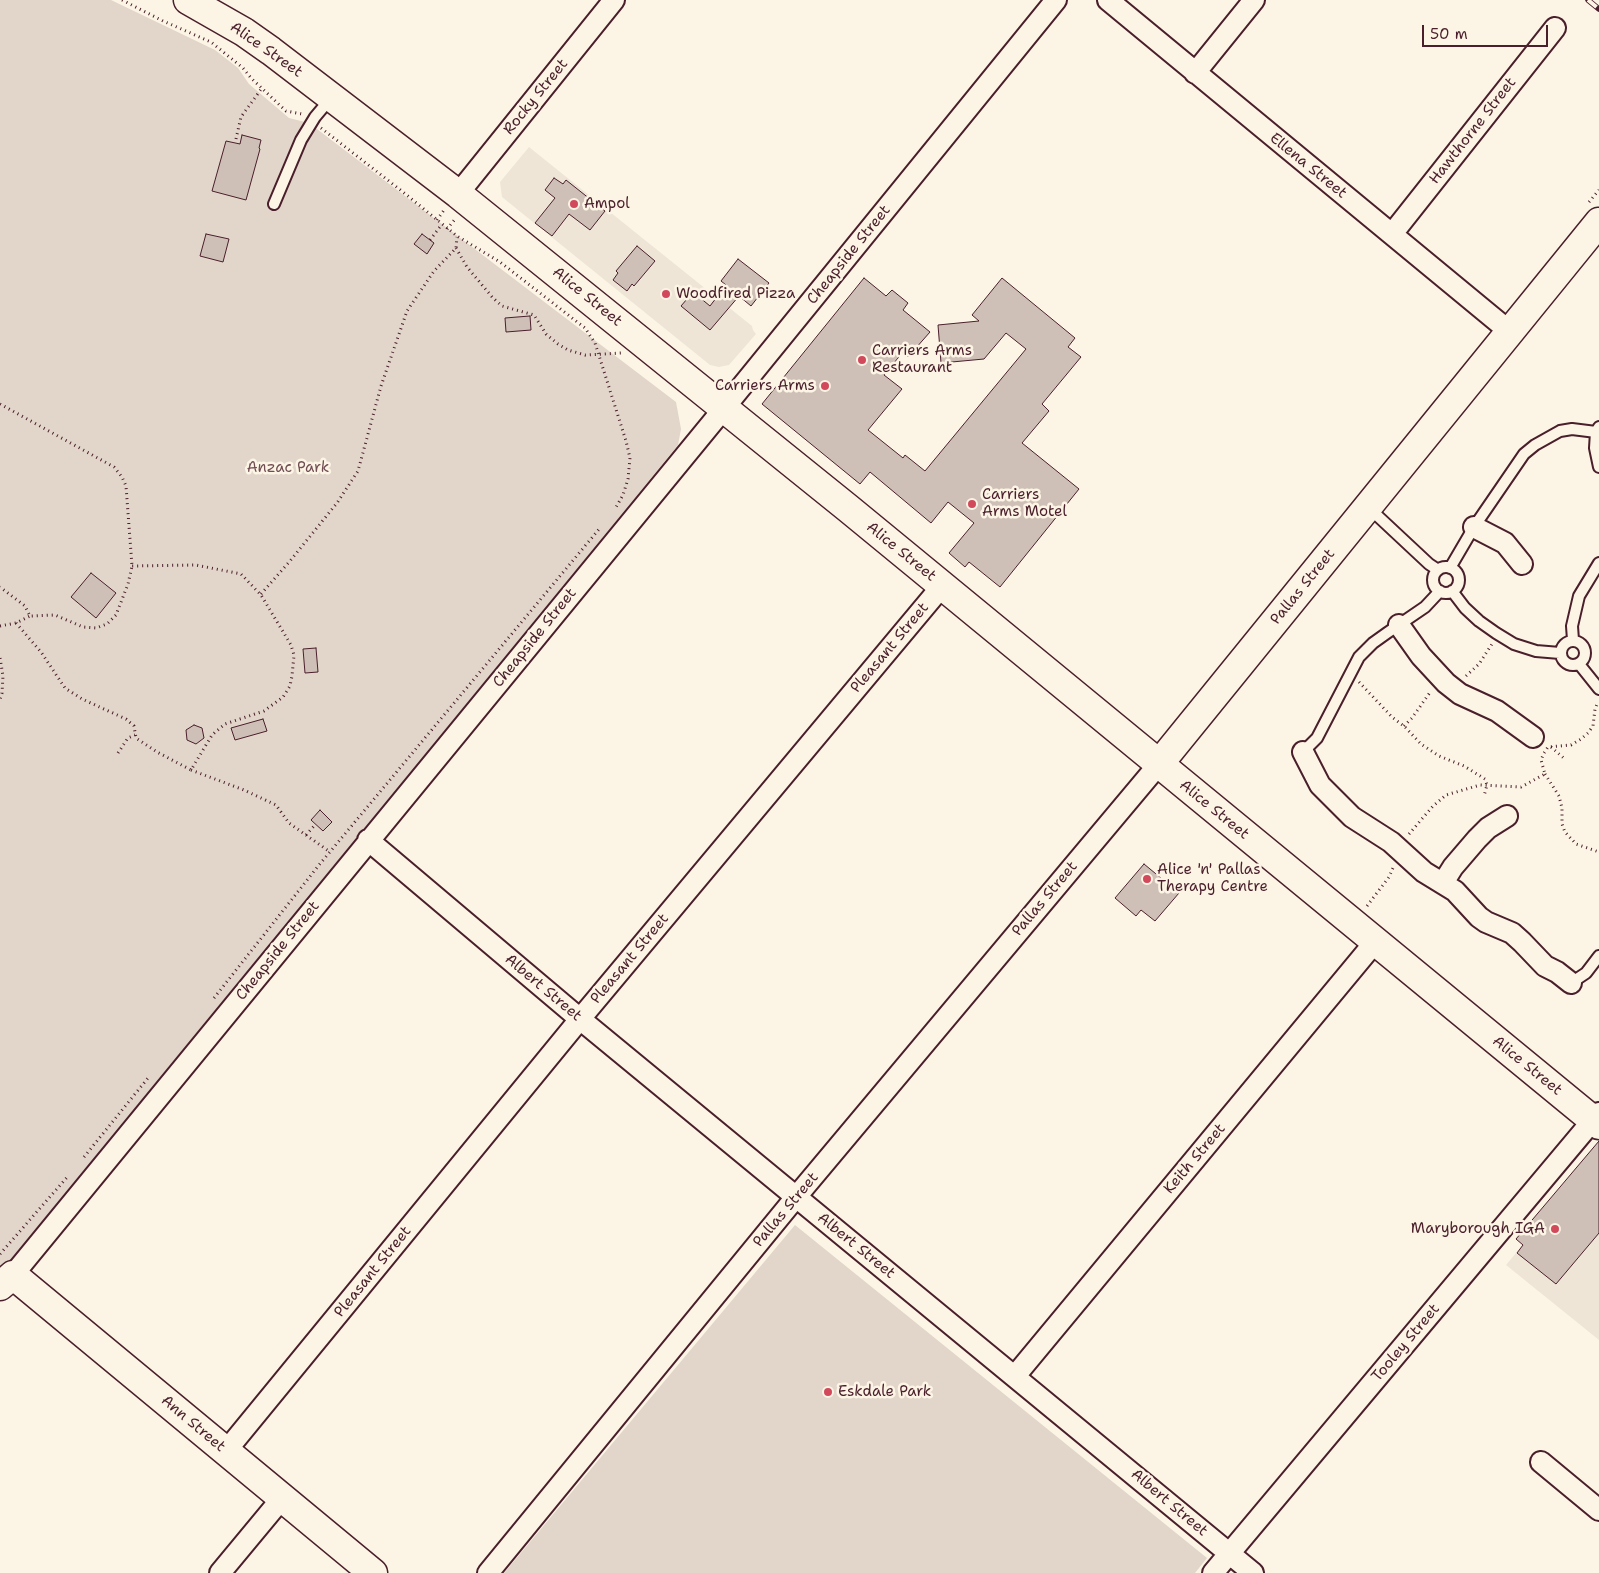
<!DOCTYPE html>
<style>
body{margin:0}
#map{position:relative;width:1599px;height:1573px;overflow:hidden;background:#fcf5e5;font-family:"Shantell Sans",sans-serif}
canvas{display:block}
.scale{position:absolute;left:1422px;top:25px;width:126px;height:22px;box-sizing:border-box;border:2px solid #4a1f2b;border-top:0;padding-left:6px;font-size:15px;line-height:18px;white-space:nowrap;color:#4a1f2b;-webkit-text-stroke:4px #fcf5e5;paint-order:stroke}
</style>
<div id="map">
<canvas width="1599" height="1573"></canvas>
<div class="scale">50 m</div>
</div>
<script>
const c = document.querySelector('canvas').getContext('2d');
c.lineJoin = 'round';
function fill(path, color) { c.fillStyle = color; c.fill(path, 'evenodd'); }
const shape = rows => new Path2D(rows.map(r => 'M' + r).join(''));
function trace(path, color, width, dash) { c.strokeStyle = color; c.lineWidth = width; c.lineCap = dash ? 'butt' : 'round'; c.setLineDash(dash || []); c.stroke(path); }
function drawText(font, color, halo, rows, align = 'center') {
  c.font = font + ' "Shantell Sans",sans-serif'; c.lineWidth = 5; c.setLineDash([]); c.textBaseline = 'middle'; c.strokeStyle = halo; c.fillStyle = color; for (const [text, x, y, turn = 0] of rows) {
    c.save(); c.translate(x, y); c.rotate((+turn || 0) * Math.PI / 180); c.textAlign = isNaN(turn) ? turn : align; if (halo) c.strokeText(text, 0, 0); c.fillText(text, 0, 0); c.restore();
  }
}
const built = shape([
 [529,147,752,326,753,330,756,334,729,365,719,367,710,365,502,197,500,182],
 [1595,1157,1599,1160,1599,1340,1506,1265]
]);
const green = shape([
 [0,0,111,0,215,50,238,68,249,84,289,118,309,123,676,402,681,429,678,445,8,1266,0,1273],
 [795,1225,1207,1558,1195,1573,504,1573]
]);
const building = shape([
 [242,135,261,140,259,148,260,149,246,200,212,191,226,141,240,144,242,135],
 [554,178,563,184,566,180,605,211,590,230,569,214,552,236,535,223,555,198,545,190,554,178],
 [206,234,229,239,223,262,200,256,206,234],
 [422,234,434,243,427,254,414,244,422,234],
 [637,246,655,261,634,286,632,284,627,291,613,280,618,273,616,271,637,246],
 [738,259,769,283,751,306,739,296,710,330,681,306,693,292,710,306,726,285,721,281,738,259],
 [864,278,886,296,892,290,908,303,903,310,930,332,908,357,903,352,884,375,902,389,868,430,903,458,905,455,925,471,1026,349,1006,333,984,359,941,363,938,325,979,321,972,315,1002,278,1075,338,1068,347,1081,357,1042,404,1049,411,1022,443,1079,489,1000,587,969,562,965,567,949,553,974,523,948,502,931,523,870,472,860,484,762,404,864,278],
 [530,316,531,330,506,332,505,318,530,316],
 [91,573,116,593,96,618,71,597,91,573],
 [316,648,318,672,305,673,303,649,316,648],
 [263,719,267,731,235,740,231,728,263,719],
 [194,725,202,728,204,738,196,744,187,740,186,730,194,725],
 [320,810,332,822,323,831,311,820,320,810],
 [1144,864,1179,893,1155,921,1141,910,1136,916,1115,898,1144,864],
 [1599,1141,1599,1233,1556,1284,1517,1253,1523,1245,1516,1239,1599,1141]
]);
const path = shape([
 [122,0,163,21,211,42,243,68,251,78,286,111,302,114],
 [321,128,403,192,457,236,500,262,585,328,595,343,626,441,630,458,628,479,623,495,615,509],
 [236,139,241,117,262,88],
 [1589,202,1599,190],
 [437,220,444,210],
 [447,229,456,218],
 [430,240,442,224],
 [456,248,467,267,493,298,502,306,534,315,546,334,558,344,568,350,585,355,622,353],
 [0,404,114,467,122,477,126,486,132,566,128,584,116,615,107,624,96,628,83,627,55,615,30,616,25,606,0,587],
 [261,594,290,561,337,503,358,471,381,386,407,311,434,271,456,248,457,237],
 [16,623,41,652,65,688,82,699,126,719,134,726,136,738,157,752,191,770,212,735,225,724,264,711,283,697,290,686,292,676,294,655,291,645,261,595,241,574,196,565,132,566],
 [0,626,16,623,30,616],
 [0,658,3,676,2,693,0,699],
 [1466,676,1479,664,1492,644],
 [1359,682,1392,717,1405,727,1421,744,1439,756,1464,766,1485,779,1487,785,1484,796],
 [1404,726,1412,718,1431,691],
 [1551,747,1566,760],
 [118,753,128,738,135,735],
 [191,770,244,790,276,805,289,823,330,852],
 [1545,774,1559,796,1562,808,1562,824,1565,832,1576,844,1599,852],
 [1409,834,1433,806,1446,795,1480,785,1521,787,1545,774,1541,760,1544,753,1548,747,1571,745,1581,739,1588,733,1593,726,1595,709,1598,702],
 [306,835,316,824],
 [1367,906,1389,877,1393,868],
 [214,998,319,865,600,528],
 [84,1157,148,1078],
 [0,1254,69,1175]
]);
const lane = shape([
 [274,204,301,140,315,117,331,98],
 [1599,427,1596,432,1595,448,1599,467],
 [1368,507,1429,564,1438,570],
 '1433 580a13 13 0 1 1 26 0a13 13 0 1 1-26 0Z',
 [1450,568,1474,527,1524,454,1535,445,1560,431,1572,429,1596,432],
 [1452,591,1465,608,1479,621,1496,633,1514,644,1536,651,1560,653],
 [1573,640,1572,626,1579,596,1599,563],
 '1561 653a12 12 0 1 1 24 0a12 12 0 1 1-24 0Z',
 [1579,664,1599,689],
 [1303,752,1317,738,1359,657,1373,643,1387,633,1425,607,1440,591],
 [1571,983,1586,973,1599,956]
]);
const street = shape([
 [1108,0,1509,331],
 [1195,73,1254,0],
 [458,194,614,0],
 [1392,234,1555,28],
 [1474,527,1505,543,1522,564],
 [1399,625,1421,656,1446,683,1460,694,1497,711,1533,737],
 [1303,752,1320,785,1352,817,1391,842,1424,872,1455,891,1479,917,1486,922,1512,933,1522,942,1545,966,1557,972,1571,983],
 [368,840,580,1019,1253,1573],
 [1443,883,1453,867,1477,839,1488,828,1507,816],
 [13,1275,716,418,1056,0],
 [1015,1376,1375,942],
 [226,1451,580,1019,942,586],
 [1541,1462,1599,1510],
 [220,1573,283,1497],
 [488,1573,796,1197,1159,764],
 [1213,1573,1599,1113]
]);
const secondary = shape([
 [1159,764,1599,222],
 [0,1286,13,1275,373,1573]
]);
const primary = shape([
 [188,0,244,32,271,51,458,194,849,509,1599,1125]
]);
const rail = shape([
 [1588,0,1599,9]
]);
const markers = [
 [574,204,5,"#d1495b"],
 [666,294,5,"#d1495b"],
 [862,360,5,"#d1495b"],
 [825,386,5,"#d1495b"],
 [972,504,5,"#d1495b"],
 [1147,879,5,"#d1495b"],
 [1555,1229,5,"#d1495b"],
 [828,1392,5,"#d1495b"]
];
const streetNames = [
 ["Alice Street",266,50,35],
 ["Rocky Street",536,97,-51],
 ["Hawthorne Street",1473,131,-52],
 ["Ellena Street",1308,166,39],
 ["Cheapside Street",849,255,-51],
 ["Alice Street",587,297,39],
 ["Alice Street",901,552,39],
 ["Pallas Street",1303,587,-51],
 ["Cheapside Street",535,638,-51],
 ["Pleasant Street",890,648,-50],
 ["Alice Street",1214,810,39],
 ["Pallas Street",1045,899,-50],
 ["Cheapside Street",278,951,-51],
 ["Pleasant Street",630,959,-50],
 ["Albert Street",543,988,40],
 ["Alice Street",1527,1066,39],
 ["Keith Street",1195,1159,-50],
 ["Pallas Street",786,1210,-50],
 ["Albert Street",856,1246,39],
 ["Pleasant Street",373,1272,-51],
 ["Tooley Street",1406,1343,-50],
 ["Ann Street",193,1424,40],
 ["Albert Street",1169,1503,40]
];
const poiNames = [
 ["Ampol",584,204],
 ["Woodfired Pizza",676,294],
 ["Carriers Arms",872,351],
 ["Restaurant",872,368],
 ["Carriers Arms",815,386,"right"],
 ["Carriers",982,495],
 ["Arms Motel",982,512],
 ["Alice 'n' Pallas",1157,870],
 ["Therapy Centre",1157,887],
 ["Maryborough IGA",1545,1229,"right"],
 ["Eskdale Park",838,1392]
];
const parkNames = [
 ["Anzac Park",288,468]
];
fill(built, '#eee5d7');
fill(green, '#e2d5ca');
fill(building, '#cfc0b7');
trace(building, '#4a1f2b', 1);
trace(lane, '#4a1f2b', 14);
trace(street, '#4a1f2b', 24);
trace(secondary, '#4a1f2b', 31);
trace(primary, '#4a1f2b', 31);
trace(path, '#4a1f2b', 3, [1, 4]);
trace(lane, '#fcf5e5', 10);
trace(street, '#fcf5e5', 20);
trace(secondary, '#fcf5e5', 28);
trace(primary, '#fcf5e5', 28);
trace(rail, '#4a1f2b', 5.5);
trace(rail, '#fcf5e5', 4, [11]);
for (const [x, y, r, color] of markers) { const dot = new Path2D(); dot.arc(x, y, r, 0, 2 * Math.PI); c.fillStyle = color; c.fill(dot); trace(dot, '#fcf5e5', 2); }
drawText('15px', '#4a1f2b', '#fcf5e5', streetNames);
drawText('15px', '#4a1f2b', '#fcf5e5', poiNames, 'left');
drawText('15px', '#704c53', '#fcf5e5', parkNames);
</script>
